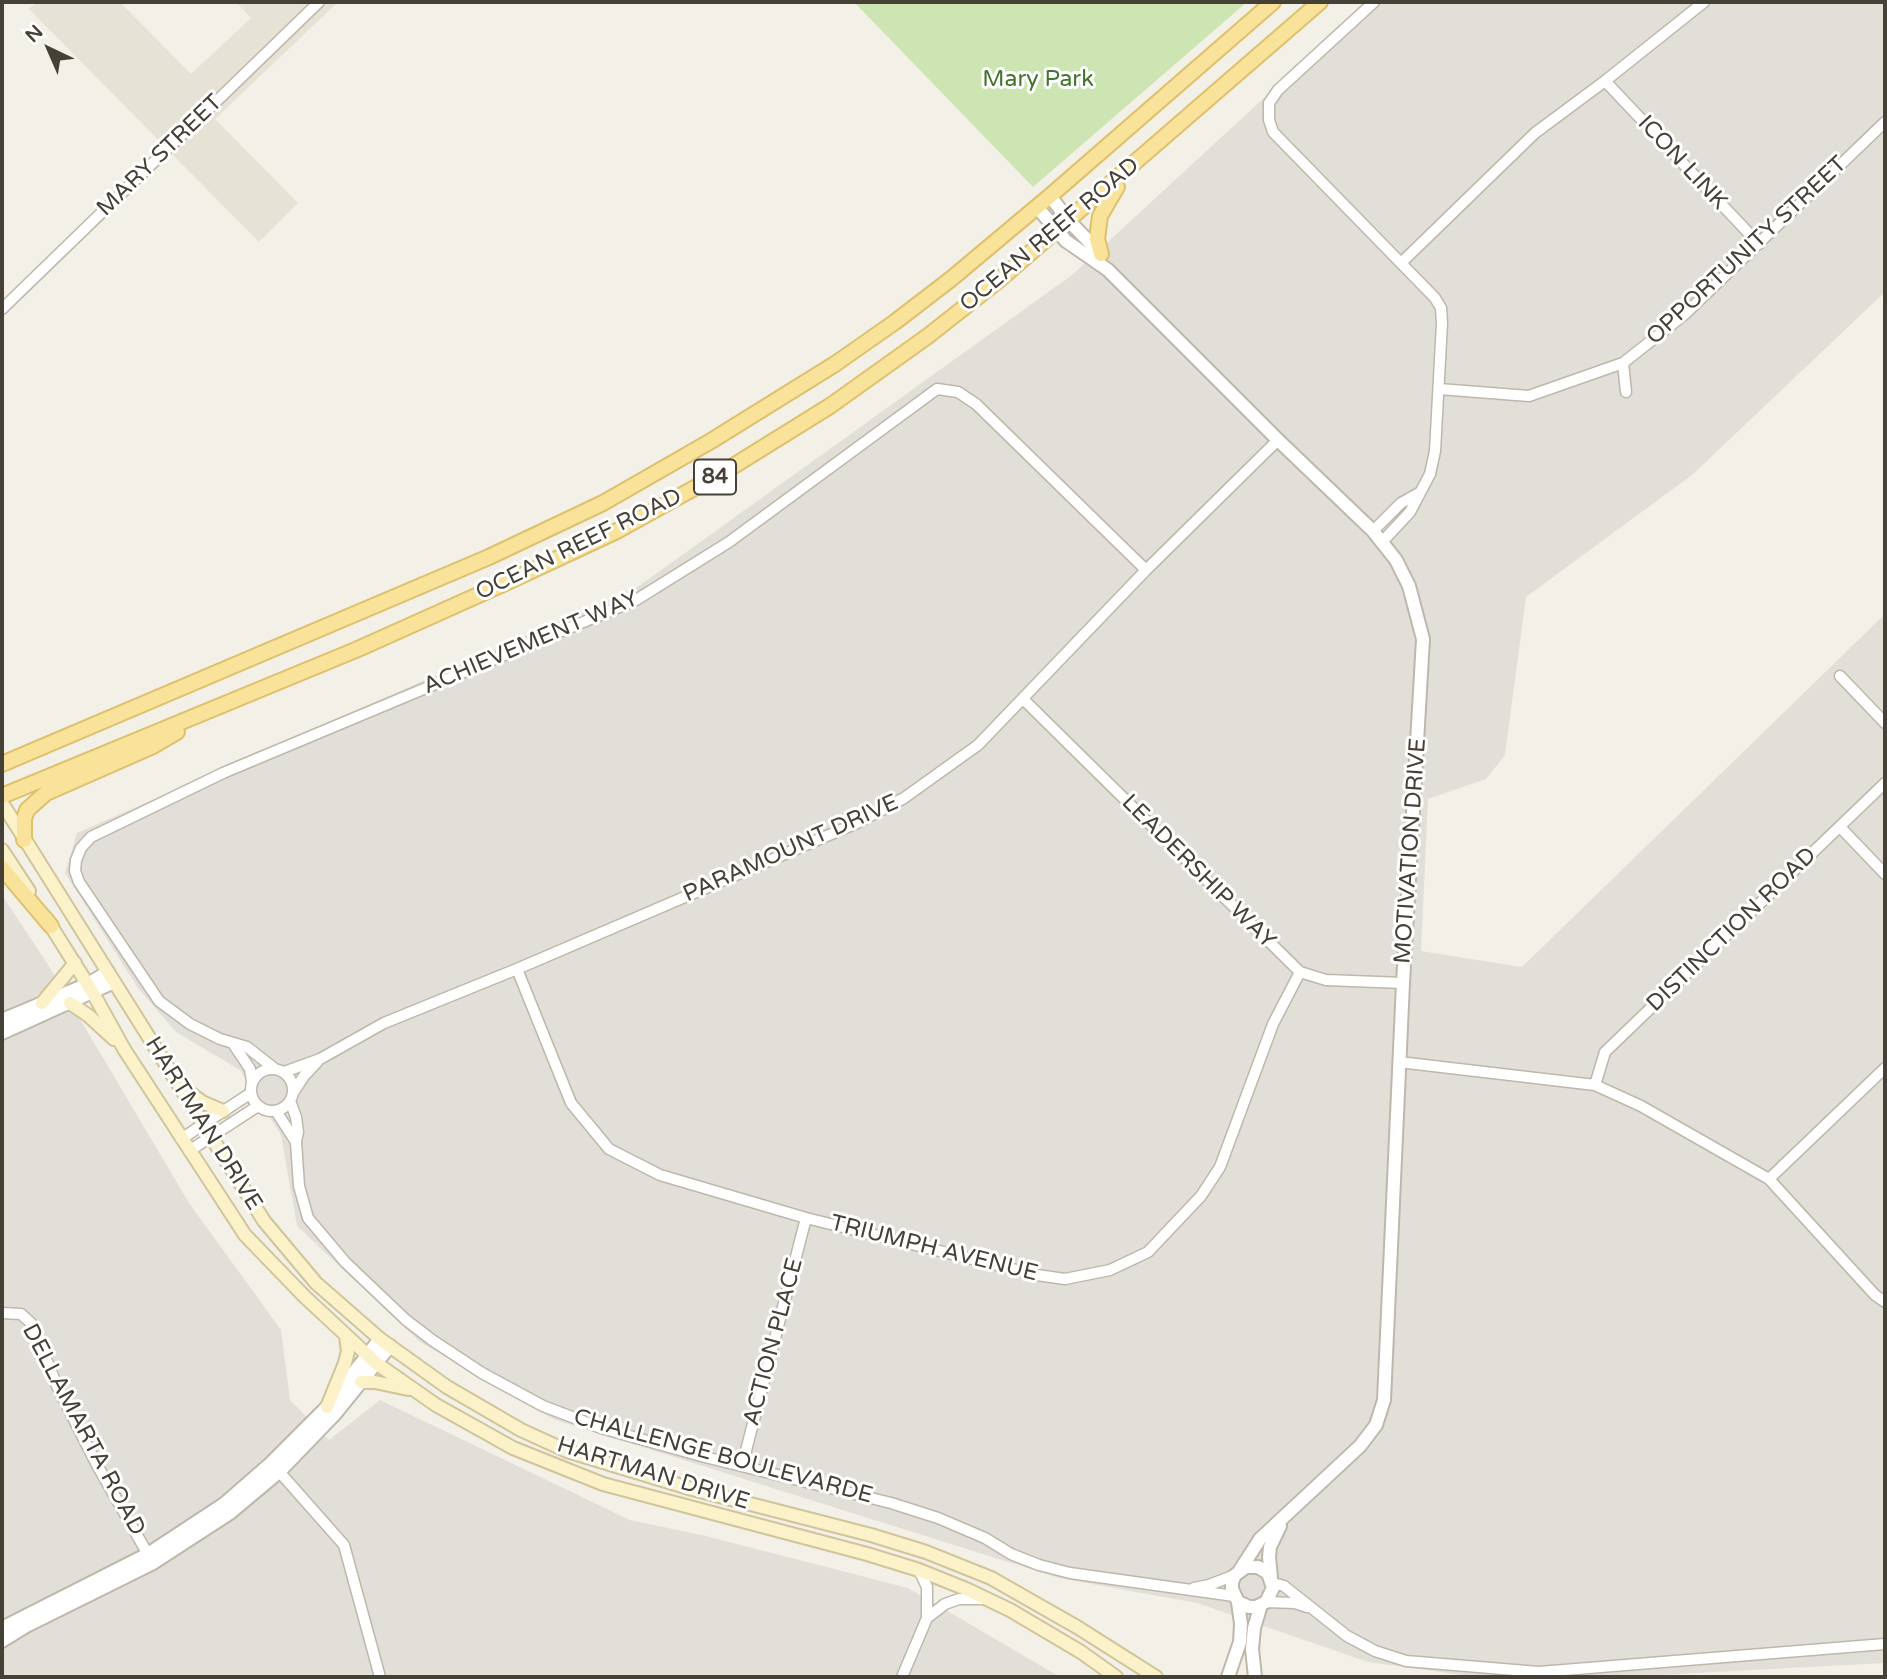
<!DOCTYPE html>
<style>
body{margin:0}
#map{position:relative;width:1887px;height:1679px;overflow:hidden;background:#f3f0e8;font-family:"Varela Round",sans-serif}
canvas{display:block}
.frame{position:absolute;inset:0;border:4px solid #464137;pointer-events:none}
.north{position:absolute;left:14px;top:14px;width:70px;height:70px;-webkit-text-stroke:5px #fff;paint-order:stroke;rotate:316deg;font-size:19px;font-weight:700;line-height:28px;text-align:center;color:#464137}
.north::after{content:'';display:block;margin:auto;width:24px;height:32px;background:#464137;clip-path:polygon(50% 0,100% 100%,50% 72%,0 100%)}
</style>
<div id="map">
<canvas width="1887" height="1679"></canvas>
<div class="frame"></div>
<div class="north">N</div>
</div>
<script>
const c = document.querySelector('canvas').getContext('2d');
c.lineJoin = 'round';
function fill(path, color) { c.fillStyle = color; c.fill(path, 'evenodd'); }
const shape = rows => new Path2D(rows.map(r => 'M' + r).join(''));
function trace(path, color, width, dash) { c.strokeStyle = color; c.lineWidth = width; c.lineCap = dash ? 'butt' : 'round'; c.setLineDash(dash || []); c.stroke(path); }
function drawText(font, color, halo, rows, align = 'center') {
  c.font = font + ' "Varela Round",sans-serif'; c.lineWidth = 6; c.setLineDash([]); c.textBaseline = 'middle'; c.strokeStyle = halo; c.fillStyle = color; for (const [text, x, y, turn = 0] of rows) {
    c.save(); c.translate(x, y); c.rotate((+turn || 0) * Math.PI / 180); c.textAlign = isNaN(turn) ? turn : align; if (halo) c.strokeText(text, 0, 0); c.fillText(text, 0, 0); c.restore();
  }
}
const residential = shape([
 [37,2,120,2,191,74,251,18,236,2,338,2,215,119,298,203,259,242,29,9]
]);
const industrial = shape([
 [1368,2,1885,2,1885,292,1692,475,1526,597,1505,755,1486,779,1428,799,1421,951,1522,967,1885,614,1885,1663,1620,1677,1476,1677,1368,1662,1197,1603,1059,1578,553,1419,420,1342,297,1226,281,1135,240,1070,176,1032,138,988,65,873,77,833,639,586,1072,275],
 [2,895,45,960,189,1203,281,1330,290,1400,329,1440,380,1400,630,1520,706,1536,908,1588,1060,1677,2,1677]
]);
const green = shape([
 [854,2,1247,2,1033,187]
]);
const minor = shape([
 [1374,2,1278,90,1269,103,1269,120,1273,132,1435,298,1441,308,1442,323,1435,451,1430,474,1410,512,1382,542],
 [1605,81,1759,244],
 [1401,263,1535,133,1605,81,1704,2],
 [2,309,319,2],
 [1623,363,1626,392],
 [1439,389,1529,396,1623,363,1685,314,1885,122],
 [1373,531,1401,503,1419,493],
 [1840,676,1885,723],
 [1023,699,1300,972,1326,980,1403,983],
 [1840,827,1885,874],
 [517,969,571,1103,609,1149,660,1175,806,1218,1037,1275,1065,1279,1110,1270,1148,1252,1201,1196,1220,1167,1273,1024,1300,972],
 [234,1045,250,1069,252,1082],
 [1399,1062,1595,1085,1641,1106,1769,1179,1875,1295,1885,1302],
 '251 1090a21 21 0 1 1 42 0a21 21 0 1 1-42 0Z',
 [275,1069,247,1047,220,1039,190,1024,159,1001,79,882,75,871,76,860,81,848,91,837,223,773,636,600,729,542,937,389,958,392,976,404,1146,570],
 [284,1072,320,1059,384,1023,517,969,857,823,904,798,978,745,1146,570,1278,440],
 [1595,1085,1605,1052,1885,783],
 [293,1093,304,1076,317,1062],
 [290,1101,296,1117,298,1132,296,1141],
 [276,1111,296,1142,299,1186,308,1218,345,1262,406,1320,432,1340,482,1373,543,1406,601,1428,705,1457,891,1503,938,1518,985,1538,1011,1554,1039,1565,1070,1573,1234,1596],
 [181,1139,251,1093],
 [189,1151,258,1106],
 [1769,1179,1885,1068],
 [2,1313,21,1314,31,1323,58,1388,97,1465,150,1558],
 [742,1466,806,1218],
 [276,1468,344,1545,380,1677],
 [1273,1583,1284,1586,1347,1636,1375,1651,1406,1661,1539,1672,1885,1644],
 [1194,1588,1209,1585,1235,1575],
 [1266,1602,1295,1603,1307,1607],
 [927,1618,945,1604,959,1599,983,1599],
 [902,1677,927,1618,927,1587,919,1570]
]);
const tertiary = shape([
 [1050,196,1069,221,1101,254],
 [1037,207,1066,241,1108,270,1278,440,1373,531,1396,560,1409,586,1423,639,1403,983,1384,1400,1376,1425,1360,1446,1260,1539,1240,1570],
 [2,1020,88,984,108,972],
 [2,1033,114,982],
 [1271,1577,1269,1557,1270,1547,1280,1526],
 [2,1628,148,1554,224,1504,271,1463,327,1407,380,1339],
 [2,1641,28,1625,153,1563,230,1513,279,1472,335,1414,390,1346],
 [1228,1677,1240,1642,1241,1624,1238,1602,1232,1589,1232,1582,1235,1575,1246,1567,1258,1567,1268,1573,1273,1588,1266,1602,1256,1607,1249,1607,1238,1602],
 [1255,1677,1252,1649,1254,1628,1261,1605]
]);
const secondary = shape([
 [2,803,264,1221,316,1283,380,1339,447,1387,521,1430,567,1451,692,1489,871,1535,926,1552,991,1578,1077,1627,1156,1677],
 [2,850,29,891],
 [46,918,93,993,124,1049,245,1235,305,1297,376,1363,436,1405,513,1448,603,1484,867,1554,919,1570,966,1589,1010,1610,1081,1652,1116,1677],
 [42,1003,75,963],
 [70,1003,89,1016,114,1039],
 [186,1090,202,1102,223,1111],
 [361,1382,375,1382,408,1389],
 [327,1407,345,1363,348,1351,346,1336]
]);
const primary = shape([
 [1101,254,1097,239,1100,216,1117,187],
 [2,764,489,557,603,503,711,441,835,364,895,322,951,279,1050,196,1273,2],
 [2,796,358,649,503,584,617,531,727,470,830,406,928,336,999,280,1320,2],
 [24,840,24,819,27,810,46,793,153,746,177,732],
 [2,868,51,926]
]);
const shields = [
 [715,477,42]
];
const shieldNames = [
 ["84",715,477]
];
const parkNames = [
 ["Mary Park",1038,80]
];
const streetNames = [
 ["MARY STREET",160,156,-44],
 ["ICON LINK",1682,163,47],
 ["OCEAN REEF ROAD",1050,235,-40],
 ["OPPORTUNITY STREET",1747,251,-43],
 ["OCEAN REEF ROAD",579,545,-26],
 ["ACHIEVEMENT WAY",531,643,-23],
 ["PARAMOUNT DRIVE",791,849,-24],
 ["MOTIVATION DRIVE",1411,851,-86],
 ["LEADERSHIP WAY",1198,872,45],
 ["DISTINCTION ROAD",1732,930,-44],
 ["HARTMAN DRIVE",203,1124,58],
 ["TRIUMPH AVENUE",934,1249,14],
 ["ACTION PLACE",774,1342,-75],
 ["DELLAMARTA ROAD",83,1430,62],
 ["CHALLENGE BOULEVARDE",723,1457,15],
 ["HARTMAN DRIVE",653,1474,17]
];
fill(residential, '#e7e2d6');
fill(industrial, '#e2dfd9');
fill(green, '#cce5b3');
trace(minor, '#beb8ab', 13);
trace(tertiary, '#beb8ab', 16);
trace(secondary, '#d0c59a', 16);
trace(primary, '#ddc16c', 18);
trace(minor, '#fff', 10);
trace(tertiary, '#fff', 12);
trace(secondary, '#fcf2c9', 12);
trace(primary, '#f9e39b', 14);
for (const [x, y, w] of shields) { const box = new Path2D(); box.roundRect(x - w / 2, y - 17.5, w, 35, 5); c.fillStyle = '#fff'; c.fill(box); trace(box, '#464137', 2); }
drawText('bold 21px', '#464137', null, shieldNames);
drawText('23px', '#44752d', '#fff', parkNames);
drawText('23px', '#464137', '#fff', streetNames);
</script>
